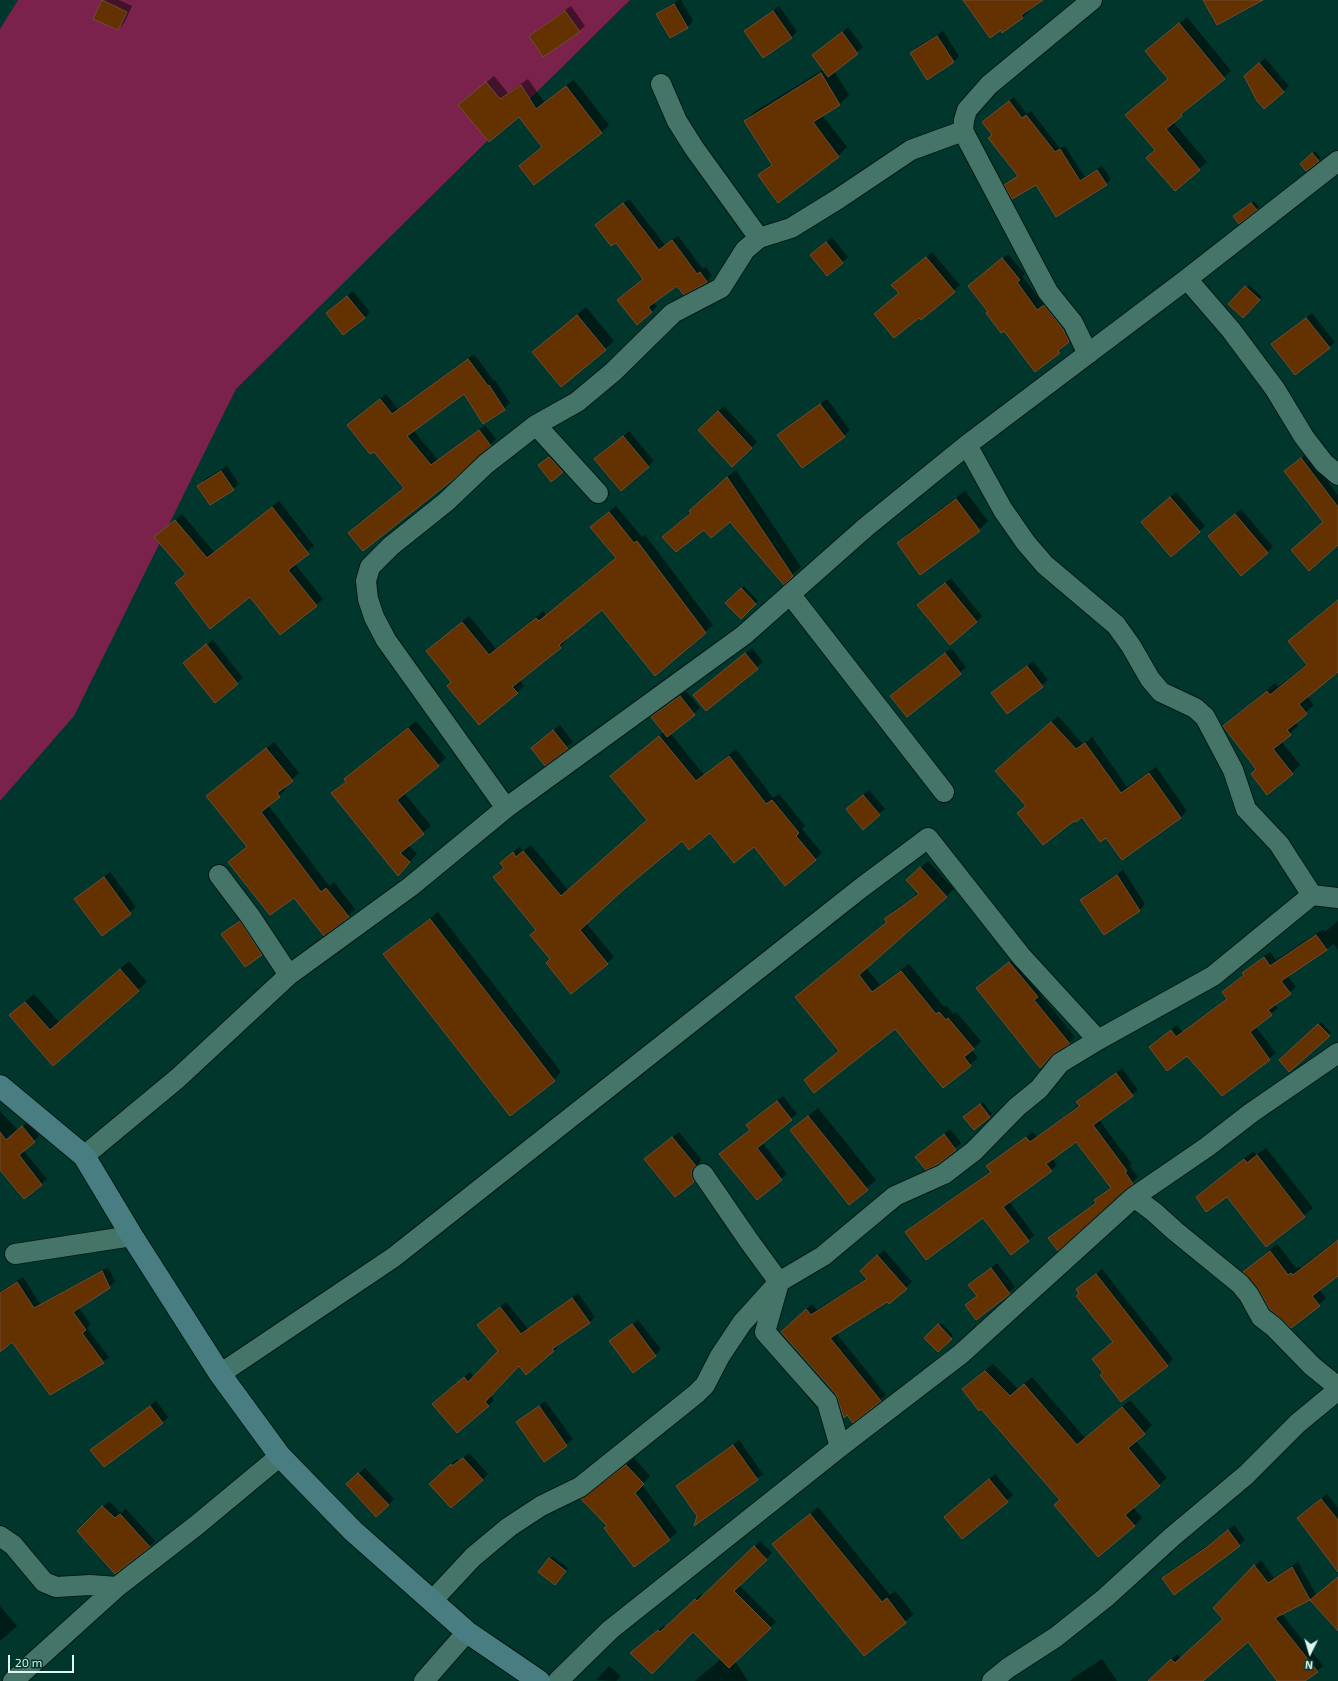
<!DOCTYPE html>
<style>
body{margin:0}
#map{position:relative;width:1338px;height:1681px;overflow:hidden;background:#00362b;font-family:"Exo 2",sans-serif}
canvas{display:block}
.north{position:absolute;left:1290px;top:1633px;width:40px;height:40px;-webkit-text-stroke:3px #00362b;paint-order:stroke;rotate:185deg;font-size:11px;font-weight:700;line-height:16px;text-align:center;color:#def7ef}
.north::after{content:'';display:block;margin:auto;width:14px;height:18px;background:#def7ef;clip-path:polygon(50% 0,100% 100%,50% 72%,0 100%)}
.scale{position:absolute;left:8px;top:1655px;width:66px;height:18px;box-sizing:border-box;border:2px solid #def7ef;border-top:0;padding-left:5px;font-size:12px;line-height:14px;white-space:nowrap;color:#def7ef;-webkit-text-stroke:3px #00362b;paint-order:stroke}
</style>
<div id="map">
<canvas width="1338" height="1681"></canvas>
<div class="north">N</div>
<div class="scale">20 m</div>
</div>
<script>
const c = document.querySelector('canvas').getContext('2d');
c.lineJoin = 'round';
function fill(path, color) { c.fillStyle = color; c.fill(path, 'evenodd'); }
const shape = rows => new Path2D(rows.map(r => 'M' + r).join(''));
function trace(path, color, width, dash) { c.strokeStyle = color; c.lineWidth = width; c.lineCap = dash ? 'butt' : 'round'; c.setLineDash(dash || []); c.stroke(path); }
const green = shape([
 [18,0,630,0,236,389,74,716,0,801,0,29]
]);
const shadow = shape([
 [104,0,119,0,132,6,124,23,118,29],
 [679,0,681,0,693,21,687,27,658,14,663,9],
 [964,0,1033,0,1029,7,1030,10,1023,17,1003,31],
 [571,6,585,26,579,31,530,36,536,31],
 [779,6,797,31,792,37,763,57,745,32],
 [1187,17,1231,71,1173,122,1207,162,1175,190,1156,150,1126,115,1169,79,1146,51],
 [848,27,863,47,834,71,849,95,840,104,822,115,847,147,838,156,778,201,759,176,772,163,745,121,754,112,824,69,813,55],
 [943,31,959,56,954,62,911,53,916,48],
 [1265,58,1289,86,1283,92,1251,71],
 [494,76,508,93,528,79,544,102,574,80,609,125,602,132,534,183,543,147,519,116,467,98],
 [1014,97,1027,114,1031,111,1060,148,1065,146,1085,177,1102,166,1111,179,1106,184,1057,216,1036,183,1006,185,1019,175,993,134,988,118],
 [1315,151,1321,158,1318,160,1303,161],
 [629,199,665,245,678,236,703,269,706,267,712,276,707,281,684,293,678,284,653,302,657,306,652,312,618,300,643,278,616,242,596,225],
 [1254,201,1259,207,1256,209,1237,214],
 [832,237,848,257,827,275,817,250],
 [932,252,960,285,921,319,919,316,875,314,899,293,898,279],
 [1008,254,1025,274,1022,276,1044,305,1050,300,1074,335,1064,345,1065,346,1059,352,1036,370,975,281],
 [1249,285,1262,297,1243,317,1230,304],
 [353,291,370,312,364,318,327,313],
 [586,307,614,341,605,349,534,352],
 [1312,313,1335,342,1329,347,1278,339],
 [474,354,494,381,495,380,510,403,504,409,484,422,464,393,413,430,438,460,485,425,496,439,490,445,355,528,405,487,374,450,348,425,386,394,398,409],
 [827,399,850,430,844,436,779,435],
 [724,406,757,442,751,448,705,424],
 [629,431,654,461,621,489,601,454],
 [1307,454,1338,495,1338,544,1290,466],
 [552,455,565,469,551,480,542,462],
 [227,466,239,484,233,489,199,486,204,480],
 [736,470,801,567,784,583,731,520,705,528,663,537,691,512,716,486],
 [965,491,988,521,979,530,898,543,907,534],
 [1176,492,1205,526,1199,531,1148,516],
 [279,501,314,546,294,563,323,599,280,633,250,595,187,574,162,531,182,514,214,552],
 [616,506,642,537,645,535,713,625,655,674,602,609,566,638,567,640,560,647,519,680,524,686,517,693,452,682,427,651,469,616,496,649,543,611,546,615,616,558,598,520],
 [1241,509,1273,547,1242,574,1215,530],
 [951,578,982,616,976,622,924,600],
 [744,586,758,601,741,618,727,603],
 [1338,600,1338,671,1307,696,1314,705,1295,722,1298,726,1281,741,1300,765,1292,773,1257,769,1224,726,1275,683,1278,687,1307,664,1289,641],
 [213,640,243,678,215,702,190,658],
 [752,648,763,662,706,709,700,689],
 [951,648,966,667,907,716,897,691],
 [1033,661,1048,680,1008,712,993,693],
 [686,691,700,708,670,733,704,775,736,749,773,798,779,794,805,826,802,829,822,853,815,859,754,846,710,832,682,840,623,889,586,923,614,957,607,963,551,959,501,863,520,846,523,851,531,845,568,890,648,820,612,776,664,731,653,717],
 [1058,716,1083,744,1092,737,1127,787,1156,767,1187,811,1181,817,1122,858,1107,836,1083,816,1018,813,1026,805,1003,764],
 [416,721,446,758,404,793,431,826,408,845,417,854,398,874,333,794,346,781,345,779,352,772],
 [560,725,573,742,545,764,538,743],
 [274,742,299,773,284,786,286,789,268,805,329,886,334,882,355,909,348,916,294,896,230,862,248,846,214,789],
 [869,790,885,809,879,814,853,804],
 [928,861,954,889,866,968,880,985,909,964,944,1007,946,1005,953,1014,956,1012,981,1041,972,1050,978,1058,943,1087,895,1028,805,1080,840,1050,797,997,888,922,886,919,893,911,919,893,915,873],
 [1123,870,1145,904,1140,910,1105,933,1082,900,1087,894],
 [110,872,136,907,102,935,75,899],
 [438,912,561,1072,554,1080,385,954,392,947],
 [246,916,267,949,261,954,223,934],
 [1338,921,1338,950,1334,944,1287,975,1296,987,1275,1005,1278,1008,1256,1027,1276,1053,1222,1094,1187,1055,1150,1047,1177,1025,1183,1032,1228,998,1223,992,1244,974,1244,973,1250,967,1270,952,1276,960,1323,929,1325,932],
 [1015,957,1043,991,1040,994,1075,1037,1069,1043,983,982],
 [129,961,147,982,53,1065,10,1015,34,994,59,1022],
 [1321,1022,1331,1033,1329,1035,1280,1060],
 [1122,1068,1138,1090,1099,1120,1132,1164,1130,1166,1138,1177,1058,1249,1050,1238,1096,1202,1095,1200,1101,1194,1111,1187,1076,1141,1052,1158,1057,1165,1051,1170,1009,1201,1034,1235,1028,1241,983,1217,906,1232,912,1227,991,1171,988,1166,993,1160,1033,1132,1037,1137,1080,1105,1078,1102,1083,1096],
 [783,1096,797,1114,762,1142,787,1174,757,1199,726,1149,751,1129,753,1120],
 [983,1102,992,1114,974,1129,967,1115],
 [818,1108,876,1180,849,1203,791,1131],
 [0,1111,18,1130,28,1122,39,1136,23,1150,47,1179,24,1198,0,1168],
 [950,1129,961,1143,938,1163,922,1151],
 [679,1132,701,1159,697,1168,700,1175,675,1195,646,1159],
 [1266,1148,1313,1208,1267,1246,1227,1196,1197,1197,1253,1151,1256,1155],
 [1338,1239,1338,1274,1319,1289,1326,1298,1319,1305,1259,1287,1244,1272,1277,1244,1296,1268,1299,1266,1300,1268],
 [884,1250,912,1282,889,1303,887,1300,836,1333,886,1395,880,1400,836,1394,782,1332,812,1304,817,1310,867,1278,867,1265],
 [997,1263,1015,1287,976,1319,966,1305,977,1295,969,1285],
 [108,1267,115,1281,109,1287,78,1307,91,1324,87,1328,109,1357,103,1362,13,1341,0,1350,0,1292,23,1277,40,1304],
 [1102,1269,1173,1359,1167,1365,1101,1375,1104,1372,1114,1342,1077,1289],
 [578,1293,595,1317,589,1323,558,1344,559,1345,554,1351,526,1374,519,1365,490,1395,494,1400,488,1406,439,1399,470,1372,474,1377,499,1351,478,1325,506,1302,528,1329],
 [638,1320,661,1349,655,1355,616,1336],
 [942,1323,953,1336,938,1351,926,1338],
 [993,1364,1018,1389,1032,1377,1085,1438,1130,1400,1152,1425,1136,1441,1167,1478,1133,1507,1142,1518,1134,1526,1061,1500,982,1407,963,1389],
 [814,1392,823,1404,818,1409,808,1398],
 [156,1401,168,1417,162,1423,97,1445],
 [545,1401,573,1439,544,1461,517,1422],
 [739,1440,763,1474,696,1524,698,1516,677,1486],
 [469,1453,488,1474,482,1480,436,1478,457,1459,458,1461],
 [634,1458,650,1476,642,1485,677,1532,670,1539,634,1566,608,1526,583,1499],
 [365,1468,394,1499,388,1505,353,1479],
 [995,1474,1013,1495,962,1538,951,1512],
 [1327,1494,1338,1508,1338,1572,1304,1513],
 [109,1501,121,1513,126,1509,155,1541,149,1546,79,1531],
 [818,1507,890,1595,895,1591,914,1614,864,1655,774,1544],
 [1234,1525,1245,1540,1239,1546,1163,1578,1169,1572,1214,1541],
 [760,1541,772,1553,739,1585,776,1622,735,1661,748,1681,695,1681,721,1659,693,1630,638,1647,664,1625,666,1628,701,1594,703,1596],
 [552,1556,568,1568,557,1581,539,1572],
 [1261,1560,1274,1578,1298,1562,1316,1595,1338,1577,1338,1630,1311,1599,1282,1614,1323,1666,1304,1681,1278,1681,1248,1641,1202,1681,1149,1681,1177,1654,1181,1658,1224,1619,1214,1608],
 [0,1606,17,1626,0,1641],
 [1102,1659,1117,1681,1070,1681,1073,1678],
 [609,1666,621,1676,616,1681,596,1680]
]);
const building = shape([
 [102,0,127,12,118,30,93,19,102,0],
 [963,0,1043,0,1021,15,1023,18,1002,33,1001,30,990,38,963,0],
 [1203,0,1263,0,1217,25,1203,0],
 [674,4,688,28,670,38,656,14,674,4],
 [565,11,580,32,543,57,529,36,565,11],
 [773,11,792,38,763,58,744,31,773,11],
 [1179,23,1225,79,1181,114,1182,116,1166,129,1200,170,1175,191,1146,158,1155,150,1125,115,1168,79,1145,51,1179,23],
 [842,32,858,54,828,77,812,55,842,32],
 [937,36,954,62,927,80,910,53,937,36],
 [1259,63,1284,92,1264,109,1257,101,1244,76,1259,63],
 [821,73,840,105,813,122,839,157,778,203,758,175,772,165,744,121,821,73],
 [486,82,500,99,521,85,536,109,566,86,602,133,534,185,519,166,542,147,519,117,489,142,458,105,486,82],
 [1009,101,1022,118,1026,115,1055,152,1060,149,1080,181,1097,170,1107,185,1056,217,1036,185,1012,199,1004,185,1018,176,988,138,992,135,982,122,1009,101],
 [1312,153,1319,161,1306,171,1300,164,1312,153],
 [623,203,659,250,672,240,697,274,700,272,707,282,684,295,677,286,648,307,652,312,637,325,617,300,643,279,616,243,611,246,595,225,623,203],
 [1251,203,1257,210,1239,224,1233,216,1251,203],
 [826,242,843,263,827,276,810,255,826,242],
 [926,257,955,292,921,320,919,318,894,338,874,314,899,293,891,285,926,257],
 [1002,258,1020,280,1017,282,1037,310,1044,305,1063,329,1069,342,1058,351,1060,353,1035,372,1004,331,1001,333,986,313,988,312,968,286,1002,258],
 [1245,286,1260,300,1243,318,1228,304,1245,286],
 [347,296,365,318,343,335,326,313,347,296],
 [577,315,606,350,561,387,532,352,577,315],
 [1306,318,1330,348,1295,375,1271,344,1306,318],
 [468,359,488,386,489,385,505,410,483,424,464,394,407,436,431,465,479,430,491,446,456,477,363,551,348,533,404,488,374,452,370,454,347,425,380,399,392,414,468,359],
 [820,404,845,437,802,468,777,435,820,404],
 [718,411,752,448,732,467,698,430,718,411],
 [623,436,649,467,621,491,594,459,623,436],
 [549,457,563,472,551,482,538,465,549,457],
 [1301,458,1338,507,1338,545,1309,571,1291,550,1323,522,1284,471,1301,458],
 [221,471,234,490,210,505,197,486,221,471],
 [727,477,793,576,784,585,730,522,711,538,704,530,676,552,662,537,691,513,689,511,727,477],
 [1170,497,1200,532,1171,557,1141,522,1170,497],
 [956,499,980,531,920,575,897,543,956,499],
 [272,507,309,554,288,570,317,606,280,635,250,597,210,629,175,583,186,574,154,537,175,520,207,558,272,507],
 [609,512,634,543,637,541,706,633,655,676,602,610,559,645,561,648,512,687,518,693,479,725,447,686,451,682,426,651,462,622,489,655,536,618,539,621,616,558,590,527,609,512],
 [1235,514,1268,553,1241,576,1208,536,1235,514],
 [945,583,977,622,950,645,917,605,945,583],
 [741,588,756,604,741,619,725,603,741,588],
 [1338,600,1338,672,1299,704,1307,714,1287,730,1291,735,1273,749,1293,774,1267,795,1251,774,1256,769,1223,726,1267,691,1270,695,1307,665,1288,641,1338,600],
 [206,644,238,684,215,703,183,663,206,644],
 [745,653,758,669,706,711,693,695,745,653],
 [945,653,961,674,907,717,890,696,945,653],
 [1027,666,1043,687,1007,714,991,693,1027,666],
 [680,696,695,715,667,737,651,717,680,696],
 [1051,722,1076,749,1085,743,1121,793,1149,773,1181,818,1122,860,1106,838,1100,842,1082,817,1076,822,1074,821,1043,845,1017,813,1026,806,995,771,1051,722],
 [408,728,439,766,397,800,424,834,400,853,410,862,398,876,331,793,346,782,344,779,408,728],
 [553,730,568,749,545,766,531,748,553,730],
 [659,736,696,781,729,756,766,804,772,800,799,833,796,836,816,860,785,886,754,847,734,863,710,833,689,850,682,841,623,890,580,930,608,964,571,994,546,963,550,959,530,935,536,930,493,877,504,868,500,863,513,852,516,857,523,851,561,896,647,820,610,776,659,736],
 [266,748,293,781,277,793,280,797,261,812,321,892,326,888,349,917,324,936,294,898,270,915,228,862,247,847,206,796,266,748],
 [863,795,880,815,863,830,846,809,863,795],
 [920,867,947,897,859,975,872,992,901,971,936,1014,939,1012,946,1020,948,1018,974,1049,964,1057,971,1066,943,1088,895,1029,814,1093,804,1080,839,1051,795,997,887,922,884,919,919,894,906,880,920,867],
 [1117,875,1140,911,1104,935,1080,900,1117,875],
 [104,877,131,914,102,936,74,899,104,877],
 [430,919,555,1081,510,1116,383,954,430,919],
 [240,921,262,955,245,967,221,934,240,921],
 [1316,935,1327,950,1281,981,1291,994,1268,1010,1272,1015,1250,1032,1270,1060,1222,1096,1187,1056,1167,1071,1149,1047,1171,1030,1176,1037,1227,999,1222,992,1244,975,1242,973,1264,957,1270,966,1316,935],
 [1009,962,1038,997,1034,1000,1070,1044,1054,1053,1040,1068,976,988,1009,962],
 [120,969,139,991,53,1066,9,1015,25,1002,50,1030,120,969],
 [1318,1024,1330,1036,1289,1072,1279,1060,1318,1024],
 [1116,1073,1133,1096,1093,1125,1127,1171,1125,1172,1133,1184,1058,1251,1048,1238,1096,1203,1094,1200,1111,1188,1076,1142,1046,1164,1052,1171,1003,1207,1029,1241,1011,1255,983,1218,926,1260,905,1232,991,1172,986,1166,1026,1137,1030,1142,1080,1106,1076,1102,1116,1073],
 [777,1101,792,1120,757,1148,782,1180,757,1200,719,1154,750,1130,746,1125,777,1101],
 [980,1104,990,1117,974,1130,963,1117,980,1104],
 [808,1116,868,1190,849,1205,790,1130,808,1116],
 [22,1126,35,1142,19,1155,42,1185,24,1199,0,1170,0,1132,6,1140,22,1126],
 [944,1134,956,1150,938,1164,926,1170,915,1157,944,1134],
 [672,1137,696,1166,692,1169,692,1175,694,1182,675,1197,644,1159,672,1137],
 [1257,1155,1305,1217,1266,1247,1227,1197,1206,1212,1196,1197,1244,1159,1247,1163,1257,1155],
 [1338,1240,1338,1276,1312,1296,1320,1306,1291,1328,1270,1309,1258,1288,1243,1272,1270,1251,1288,1275,1291,1273,1293,1275,1338,1240],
 [877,1255,907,1289,889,1304,887,1302,830,1338,881,1401,853,1423,847,1415,844,1418,836,1394,781,1332,806,1309,811,1315,867,1279,860,1271,877,1255],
 [991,1268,1010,1294,976,1320,965,1305,977,1296,968,1285,991,1268],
 [102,1271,110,1288,73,1312,86,1330,82,1333,104,1363,50,1395,12,1342,0,1352,0,1293,17,1282,34,1308,102,1271],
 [1096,1274,1168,1366,1121,1402,1100,1375,1103,1373,1092,1359,1113,1342,1076,1296,1079,1294,1076,1289,1096,1274],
 [572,1298,590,1323,552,1349,554,1351,526,1375,519,1366,485,1402,489,1406,457,1433,432,1404,464,1377,468,1382,498,1351,477,1325,500,1307,521,1334,572,1298],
 [632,1324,656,1356,633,1373,609,1341,632,1324],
 [938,1324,952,1339,938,1352,924,1338,938,1324],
 [985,1371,1010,1396,1024,1384,1077,1445,1122,1407,1145,1434,1128,1448,1160,1486,1125,1515,1135,1526,1098,1557,1054,1505,1060,1500,981,1409,979,1411,962,1389,985,1371],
 [150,1406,163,1423,104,1467,90,1450,150,1406],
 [539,1406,567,1446,544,1462,516,1422,539,1406],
 [733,1445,758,1480,694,1526,697,1516,676,1486,733,1445],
 [463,1458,483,1480,451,1508,429,1484,451,1464,452,1466,463,1458],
 [626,1465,644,1484,635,1493,670,1540,634,1567,604,1528,607,1526,581,1499,626,1465],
 [358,1473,389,1505,376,1517,346,1484,358,1473],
 [989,1479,1008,1502,962,1539,944,1517,989,1479],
 [1321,1499,1338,1520,1338,1572,1297,1518,1321,1499],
 [102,1506,115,1518,120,1514,150,1547,115,1574,77,1531,102,1506],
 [810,1514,882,1602,887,1598,906,1623,864,1656,772,1544,810,1514],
 [1228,1530,1240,1546,1174,1595,1162,1578,1207,1547,1228,1530],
 [754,1546,767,1560,734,1591,771,1628,729,1668,693,1632,652,1674,630,1653,658,1630,660,1632,695,1599,697,1601,754,1546],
 [549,1558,566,1571,555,1585,538,1572,549,1558],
 [1254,1565,1268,1583,1292,1567,1310,1600,1275,1618,1318,1672,1305,1681,1277,1681,1248,1642,1203,1681,1148,1681,1171,1659,1175,1663,1223,1619,1213,1608,1254,1565],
 [1338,1577,1338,1631,1310,1600,1338,1577]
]);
const street = shape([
 [661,84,677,121,694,148,759,238],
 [1187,279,1231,330,1275,389,1304,437,1324,463,1338,475],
 [1088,354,1073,323,1048,292,963,131,964,120,967,110,989,85,1092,0],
 [536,425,598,493],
 [967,445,1003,510,1026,543,1045,565,1116,625,1131,646,1150,679,1161,692,1195,708,1205,717,1233,770,1246,809,1279,844,1312,895,1338,898],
 [790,594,944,792],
 [506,808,386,640,374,617,368,599,366,581,370,567,391,546,446,502,486,464,536,425,577,402,613,372,673,313,721,288,745,250,759,238,791,228,838,199,911,150,963,131],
 [219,875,250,916,289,975],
 [84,1156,178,1078,289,975,410,887,506,808,744,635,866,527,967,445,1187,279,1338,161],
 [703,1174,749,1241,779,1282],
 [1134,1197,1154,1212,1175,1231,1240,1284,1249,1295,1261,1317,1274,1327,1312,1366,1338,1387],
 [15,1254,132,1236],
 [778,1286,765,1332,827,1402,840,1447],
 [220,1374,394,1257,861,888,928,838,1021,956,1098,1040],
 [0,1536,13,1545,44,1582,56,1587,90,1585,117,1587],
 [432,1601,473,1557,509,1527,541,1506,580,1487,696,1394,705,1385,720,1356,742,1323,779,1282,823,1256,895,1196,944,1174,974,1151,1017,1107,1039,1089,1060,1063,1098,1040,1213,976,1312,895],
 [13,1681,117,1587,197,1525,280,1456],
 [424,1681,467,1632],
 [558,1681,610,1630,840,1447,961,1354,1134,1197,1207,1147,1251,1113,1338,1053],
 [992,1681,1008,1668,1056,1637,1105,1598,1172,1537,1246,1475,1298,1423,1338,1390]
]);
const secondary = shape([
 [0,1086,84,1156,132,1236,220,1374,280,1456,353,1531,467,1632,539,1681]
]);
fill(green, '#7a224c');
fill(shadow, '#0007');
fill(building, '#643101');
trace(building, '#6e4d37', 1);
trace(street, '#021a14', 22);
trace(secondary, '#021a14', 24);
trace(street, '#457568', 20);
trace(secondary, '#487e81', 22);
</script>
